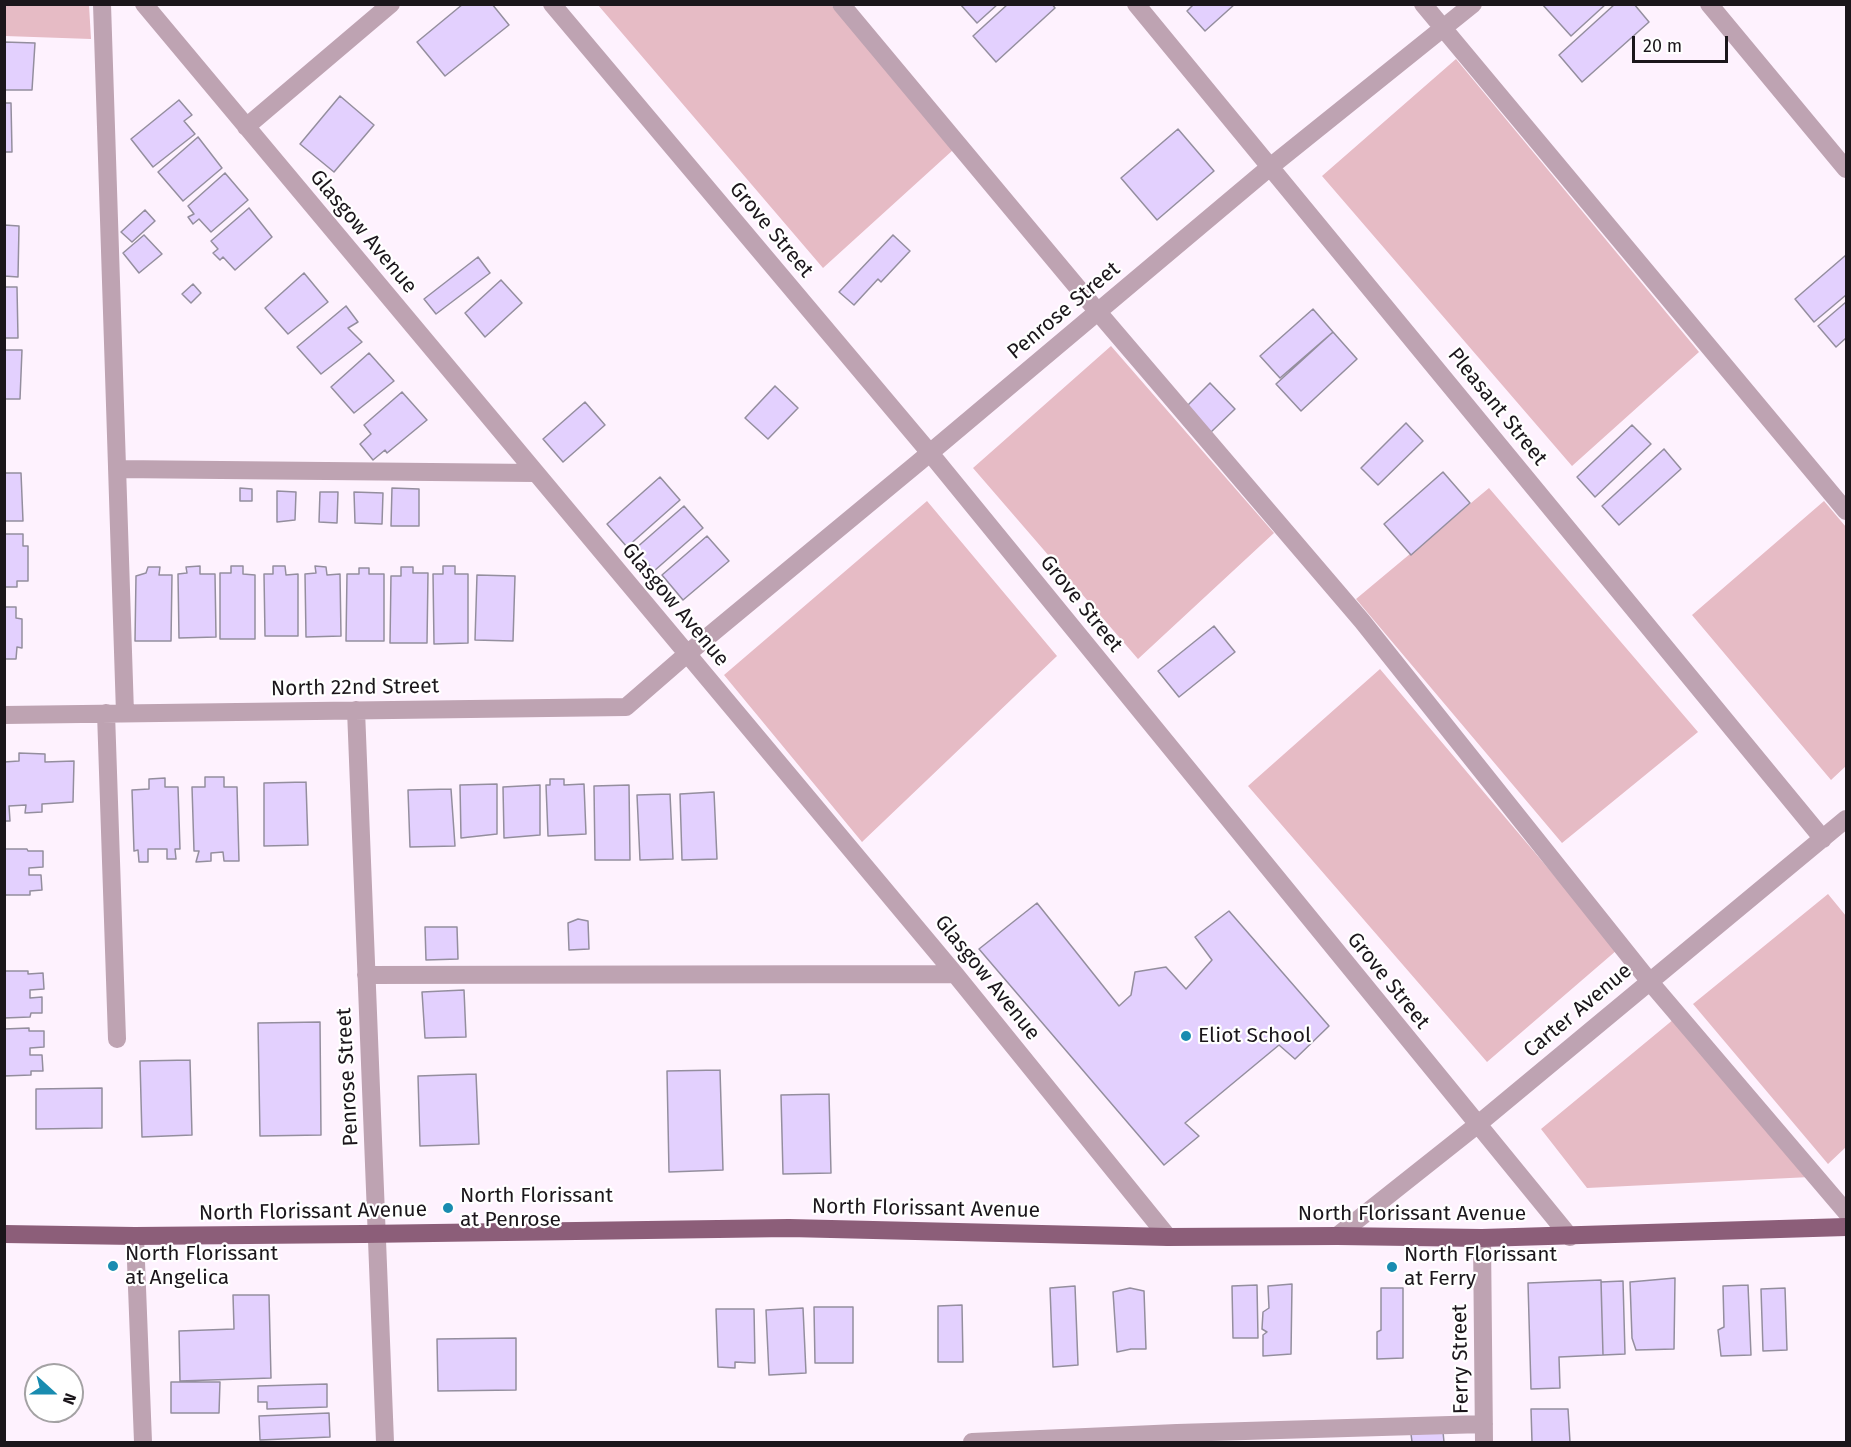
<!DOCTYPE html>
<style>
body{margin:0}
#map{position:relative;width:1851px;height:1447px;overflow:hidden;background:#fef2fe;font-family:"Fira Sans",sans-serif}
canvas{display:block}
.frame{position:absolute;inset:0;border:6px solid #1b161b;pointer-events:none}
.north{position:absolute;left:24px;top:1363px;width:60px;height:60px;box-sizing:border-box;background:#fff;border:2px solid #a4a2a4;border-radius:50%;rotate:111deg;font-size:16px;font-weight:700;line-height:24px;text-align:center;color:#1b161b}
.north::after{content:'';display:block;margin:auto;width:21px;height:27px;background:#198cb0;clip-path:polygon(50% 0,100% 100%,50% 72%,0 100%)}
.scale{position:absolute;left:1632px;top:36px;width:96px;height:27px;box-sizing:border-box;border:3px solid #1b161b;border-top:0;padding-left:8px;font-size:18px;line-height:21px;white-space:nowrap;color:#1b161b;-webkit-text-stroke:4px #fff;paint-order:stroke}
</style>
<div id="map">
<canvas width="1851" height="1447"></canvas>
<div class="frame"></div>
<div class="north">N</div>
<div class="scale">20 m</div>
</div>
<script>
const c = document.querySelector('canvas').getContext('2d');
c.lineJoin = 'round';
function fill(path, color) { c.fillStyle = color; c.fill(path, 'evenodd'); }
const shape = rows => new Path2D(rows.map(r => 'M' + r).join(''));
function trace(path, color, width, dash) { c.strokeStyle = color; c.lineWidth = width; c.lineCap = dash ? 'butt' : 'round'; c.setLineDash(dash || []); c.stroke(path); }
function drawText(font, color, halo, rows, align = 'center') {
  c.font = font + ' "Fira Sans",sans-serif'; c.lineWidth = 4.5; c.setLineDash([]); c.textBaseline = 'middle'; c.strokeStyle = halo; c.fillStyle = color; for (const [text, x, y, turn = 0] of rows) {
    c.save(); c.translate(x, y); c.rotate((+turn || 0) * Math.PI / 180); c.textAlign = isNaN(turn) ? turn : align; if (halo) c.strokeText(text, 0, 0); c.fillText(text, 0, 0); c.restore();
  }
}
const green = shape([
 [5,4,89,5,91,39,5,36],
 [598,5,831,5,953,150,823,268],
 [1456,59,1699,352,1572,466,1322,176],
 [1111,346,1274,533,1138,659,973,468],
 [1489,488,1698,732,1562,843,1356,599],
 [927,501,1057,656,862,842,724,675],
 [1824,501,1846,527,1846,766,1831,780,1692,615],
 [1380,669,1617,950,1487,1062,1248,786],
 [1828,894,1846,916,1846,1147,1828,1164,1693,1004],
 [1674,1019,1810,1177,1587,1188,1541,1129]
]);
const building = shape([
 [463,4,492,4,509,25,445,76,417,42,463,4],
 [960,4,998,4,977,23,960,4],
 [1008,4,1052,4,1055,8,996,62,973,36,1008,4],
 [1194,4,1235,4,1205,31,1187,11,1194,4],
 [1542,4,1606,4,1571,36,1542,4],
 [1615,4,1634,4,1649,22,1582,82,1559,55,1615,4],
 [4,42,35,43,32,90,4,90,4,42],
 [340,96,374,125,334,172,300,144,340,96],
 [179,100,192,115,184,121,195,134,153,167,131,139,179,100],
 [4,103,11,103,12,152,4,152,4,103],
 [1178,129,1214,171,1157,220,1121,178,1178,129],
 [198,137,222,168,183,201,158,172,198,137],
 [225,173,248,200,211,232,199,219,193,224,188,217,194,214,188,206,225,173],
 [249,208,272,237,235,270,223,257,220,260,213,253,218,249,211,241,249,208],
 [145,210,155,221,132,242,121,232,145,210],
 [4,225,19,226,18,277,4,276,4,225],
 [144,235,162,254,139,273,123,253,144,235],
 [893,235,910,251,881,282,878,279,854,305,839,292,893,235],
 [1846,255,1846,295,1814,322,1795,299,1846,255],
 [478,257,490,273,436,314,424,299,478,257],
 [304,273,328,302,288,334,265,308,304,273],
 [501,280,522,303,485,337,465,313,501,280],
 [193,284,201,293,191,303,182,294,193,284],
 [4,287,17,287,18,338,4,338,4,287],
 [1846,302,1846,338,1836,347,1818,326,1846,302],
 [346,306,358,322,348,328,362,342,321,374,297,347,346,306],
 [1313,309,1333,332,1280,378,1260,356,1313,309],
 [1333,332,1357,359,1301,411,1276,384,1333,332],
 [4,350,22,350,20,399,4,399,4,350],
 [369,353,394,381,354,413,331,387,369,353],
 [1210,383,1235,409,1211,432,1186,407,1210,383],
 [775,386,798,408,768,439,745,418,775,386],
 [402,392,427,420,387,453,385,450,373,460,360,444,371,434,364,425,402,392],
 [585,402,605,425,563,462,543,439,585,402],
 [1406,423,1423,441,1378,485,1361,468,1406,423],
 [1632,425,1651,444,1595,497,1577,477,1632,425],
 [1664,449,1681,469,1619,525,1602,506,1664,449],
 [1443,472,1470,503,1411,555,1384,524,1443,472],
 [4,473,21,473,23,521,4,521,4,473],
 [660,477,680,500,627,547,607,524,660,477],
 [240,488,252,489,252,501,240,501,240,488],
 [392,488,419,489,419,526,391,526,392,488],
 [277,491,296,492,295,520,277,522,277,491],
 [320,492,338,492,337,523,319,522,320,492],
 [354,492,383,493,382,524,355,523,354,492],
 [684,506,703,528,654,571,635,549,684,506],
 [4,534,23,534,23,546,28,546,28,581,17,581,17,587,4,587,4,534],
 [707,536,729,561,683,600,662,575,707,536],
 [200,566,200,574,215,574,216,637,179,638,178,574,187,573,186,567,200,566],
 [231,566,243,566,243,574,255,575,255,639,220,639,220,573,231,573,231,566],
 [273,566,285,566,286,575,298,574,298,636,265,636,264,574,273,574,273,566],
 [315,566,326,567,327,575,340,574,341,636,306,637,305,574,316,573,315,566],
 [443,566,455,566,455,574,468,574,468,643,434,644,433,574,443,574,443,566],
 [148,567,160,567,159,575,172,575,171,641,135,641,136,576,146,573,148,567],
 [401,567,413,567,413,573,428,573,427,643,390,643,391,576,401,576,401,567],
 [359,568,369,568,369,574,384,574,384,641,346,641,347,574,359,574,359,568],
 [477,575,515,576,513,641,475,640,477,575],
 [4,607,16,607,16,618,22,619,22,648,17,647,16,659,4,659,4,607],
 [1214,626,1235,652,1179,697,1158,671,1214,626],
 [19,753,45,754,45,762,74,761,73,802,42,804,42,812,25,813,26,805,9,806,10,821,4,821,4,762,19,761,19,753],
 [205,777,224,777,224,787,237,787,239,861,224,861,223,852,211,853,211,861,196,862,199,851,194,851,192,787,205,787,205,777],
 [165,778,165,787,178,787,180,849,175,849,176,859,167,859,167,849,148,849,148,862,139,862,138,850,134,851,132,790,149,789,149,779,165,778],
 [550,779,564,779,564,785,584,784,586,834,548,836,546,785,550,785,550,779],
 [306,782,308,845,264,846,264,783,306,782],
 [497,784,497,834,461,838,460,785,497,784],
 [540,785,540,835,504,838,503,787,540,785],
 [629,785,630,860,595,860,594,786,629,785],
 [451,789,455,846,410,847,408,790,451,789],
 [714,792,717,859,682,860,680,794,714,792],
 [670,794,673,859,640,860,637,795,670,794],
 [4,849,27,849,28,851,43,851,43,867,29,868,29,875,41,875,42,890,30,891,30,895,4,895,4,849],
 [1037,903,1119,1006,1131,995,1135,972,1166,967,1186,989,1212,960,1195,937,1229,911,1329,1026,1295,1059,1279,1045,1185,1123,1199,1136,1164,1165,979,949,1037,903],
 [578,919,588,921,589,949,569,950,568,923,578,919],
 [425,927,457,927,458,959,426,960,425,927],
 [4,971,28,971,28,974,43,973,44,989,30,990,30,998,42,997,42,1013,31,1013,30,1017,4,1018,4,971],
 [464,990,466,1037,425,1038,422,992,464,990],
 [320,1022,321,1135,260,1136,258,1023,320,1022],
 [29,1028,29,1031,44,1031,44,1047,30,1048,30,1055,42,1055,43,1071,31,1071,31,1075,4,1076,4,1029,29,1028],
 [190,1060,192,1135,142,1137,140,1061,190,1060],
 [720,1070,723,1170,669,1172,667,1071,720,1070],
 [476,1074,479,1144,420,1146,418,1076,476,1074],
 [102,1088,102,1128,36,1129,36,1089,102,1088],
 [829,1094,831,1173,783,1174,781,1095,829,1094],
 [1675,1278,1674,1349,1636,1350,1632,1338,1630,1282,1675,1278],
 [1601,1280,1603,1355,1559,1357,1560,1388,1531,1389,1528,1283,1601,1280],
 [1623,1281,1625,1354,1603,1355,1601,1282,1623,1281],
 [1292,1284,1291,1354,1263,1356,1263,1335,1267,1332,1262,1329,1263,1312,1269,1308,1268,1286,1292,1284],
 [1257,1285,1258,1338,1233,1338,1232,1286,1257,1285],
 [1748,1285,1751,1355,1721,1356,1718,1330,1724,1327,1723,1286,1748,1285],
 [1075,1286,1078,1365,1053,1367,1050,1288,1075,1286],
 [1130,1288,1144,1291,1146,1349,1131,1349,1117,1352,1113,1292,1130,1288],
 [1381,1288,1403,1288,1403,1358,1377,1359,1377,1332,1381,1330,1381,1288],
 [1785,1288,1787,1350,1763,1351,1761,1289,1785,1288],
 [233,1295,269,1295,271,1378,180,1381,179,1331,234,1329,233,1295],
 [962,1305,963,1362,938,1362,938,1306,962,1305],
 [814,1307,853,1307,853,1363,815,1363,814,1307],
 [803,1308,806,1373,769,1375,766,1310,803,1308],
 [716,1309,754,1309,755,1363,735,1362,735,1368,718,1367,716,1309],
 [516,1338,516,1390,438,1391,437,1339,516,1338],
 [171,1382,220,1382,219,1413,171,1413,171,1382],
 [327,1384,327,1407,267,1409,267,1402,258,1402,258,1386,327,1384],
 [1531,1409,1568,1409,1570,1442,1532,1442,1531,1409],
 [329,1413,330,1437,260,1440,259,1416,329,1413],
 [1443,1432,1444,1442,1412,1442,1411,1434,1443,1432]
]);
const minor = shape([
 [102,4,125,713],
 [144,4,955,974,1168,1237],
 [552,4,930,453,1570,1237],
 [841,4,1098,312,1362,621,1650,982,1846,1212],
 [1136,4,1823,839],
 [1423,4,1846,511],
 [1709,4,1846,169],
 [246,127,391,4],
 [117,469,535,473],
 [356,710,385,1442],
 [106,713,117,1039],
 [4,715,626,707,687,654,919,462,1270,167,1473,4],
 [366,975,955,974],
 [135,1236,143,1442],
 [1337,1236,1477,1125,1846,819],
 [1482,1238,1484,1442],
 [972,1442,1177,1433,1484,1424]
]);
const major = shape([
 [4,1234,135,1236,363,1234,789,1228,1168,1237,1337,1236,1482,1238,1846,1227]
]);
const markers = [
 [1186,1036,6,"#198cb0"],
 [448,1208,6,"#198cb0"],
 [113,1266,6,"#198cb0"],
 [1392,1267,6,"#198cb0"]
];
const streetNames = [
 ["Grove Street",771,230,50],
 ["Glasgow Avenue",363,232,50],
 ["Penrose Street",1064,311,-40],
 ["Pleasant Street",1497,407,51],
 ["Grove Street",1081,604,51],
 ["Glasgow Avenue",675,605,50],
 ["North 22nd Street",355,688,-1],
 ["Glasgow Avenue",987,978,51],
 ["Grove Street",1388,981,51],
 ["Carter Avenue",1578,1011,-40],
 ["Penrose Street",348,1077,-93],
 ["North Florissant Avenue",926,1209,1],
 ["North Florissant Avenue",313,1212,-1],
 ["North Florissant Avenue",1412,1214],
 ["Ferry Street",1461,1359,-91]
];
const poiNames = [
 ["Eliot School",1198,1036],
 ["North Florissant",460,1196],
 ["at Penrose",460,1220],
 ["North Florissant",125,1254],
 ["at Angelica",125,1278],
 ["North Florissant",1404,1255],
 ["at Ferry",1404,1279]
];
fill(green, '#e6bbc5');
fill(building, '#e3d0fe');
trace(building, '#948e9e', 1.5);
trace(minor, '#bea3b2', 18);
trace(major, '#8c5e79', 18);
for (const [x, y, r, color] of markers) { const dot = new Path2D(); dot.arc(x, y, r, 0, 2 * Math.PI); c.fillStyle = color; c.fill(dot); trace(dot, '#fff', 2); }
drawText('21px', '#1b161b', '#fff', streetNames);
drawText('21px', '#1b161b', '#fff', poiNames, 'left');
</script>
